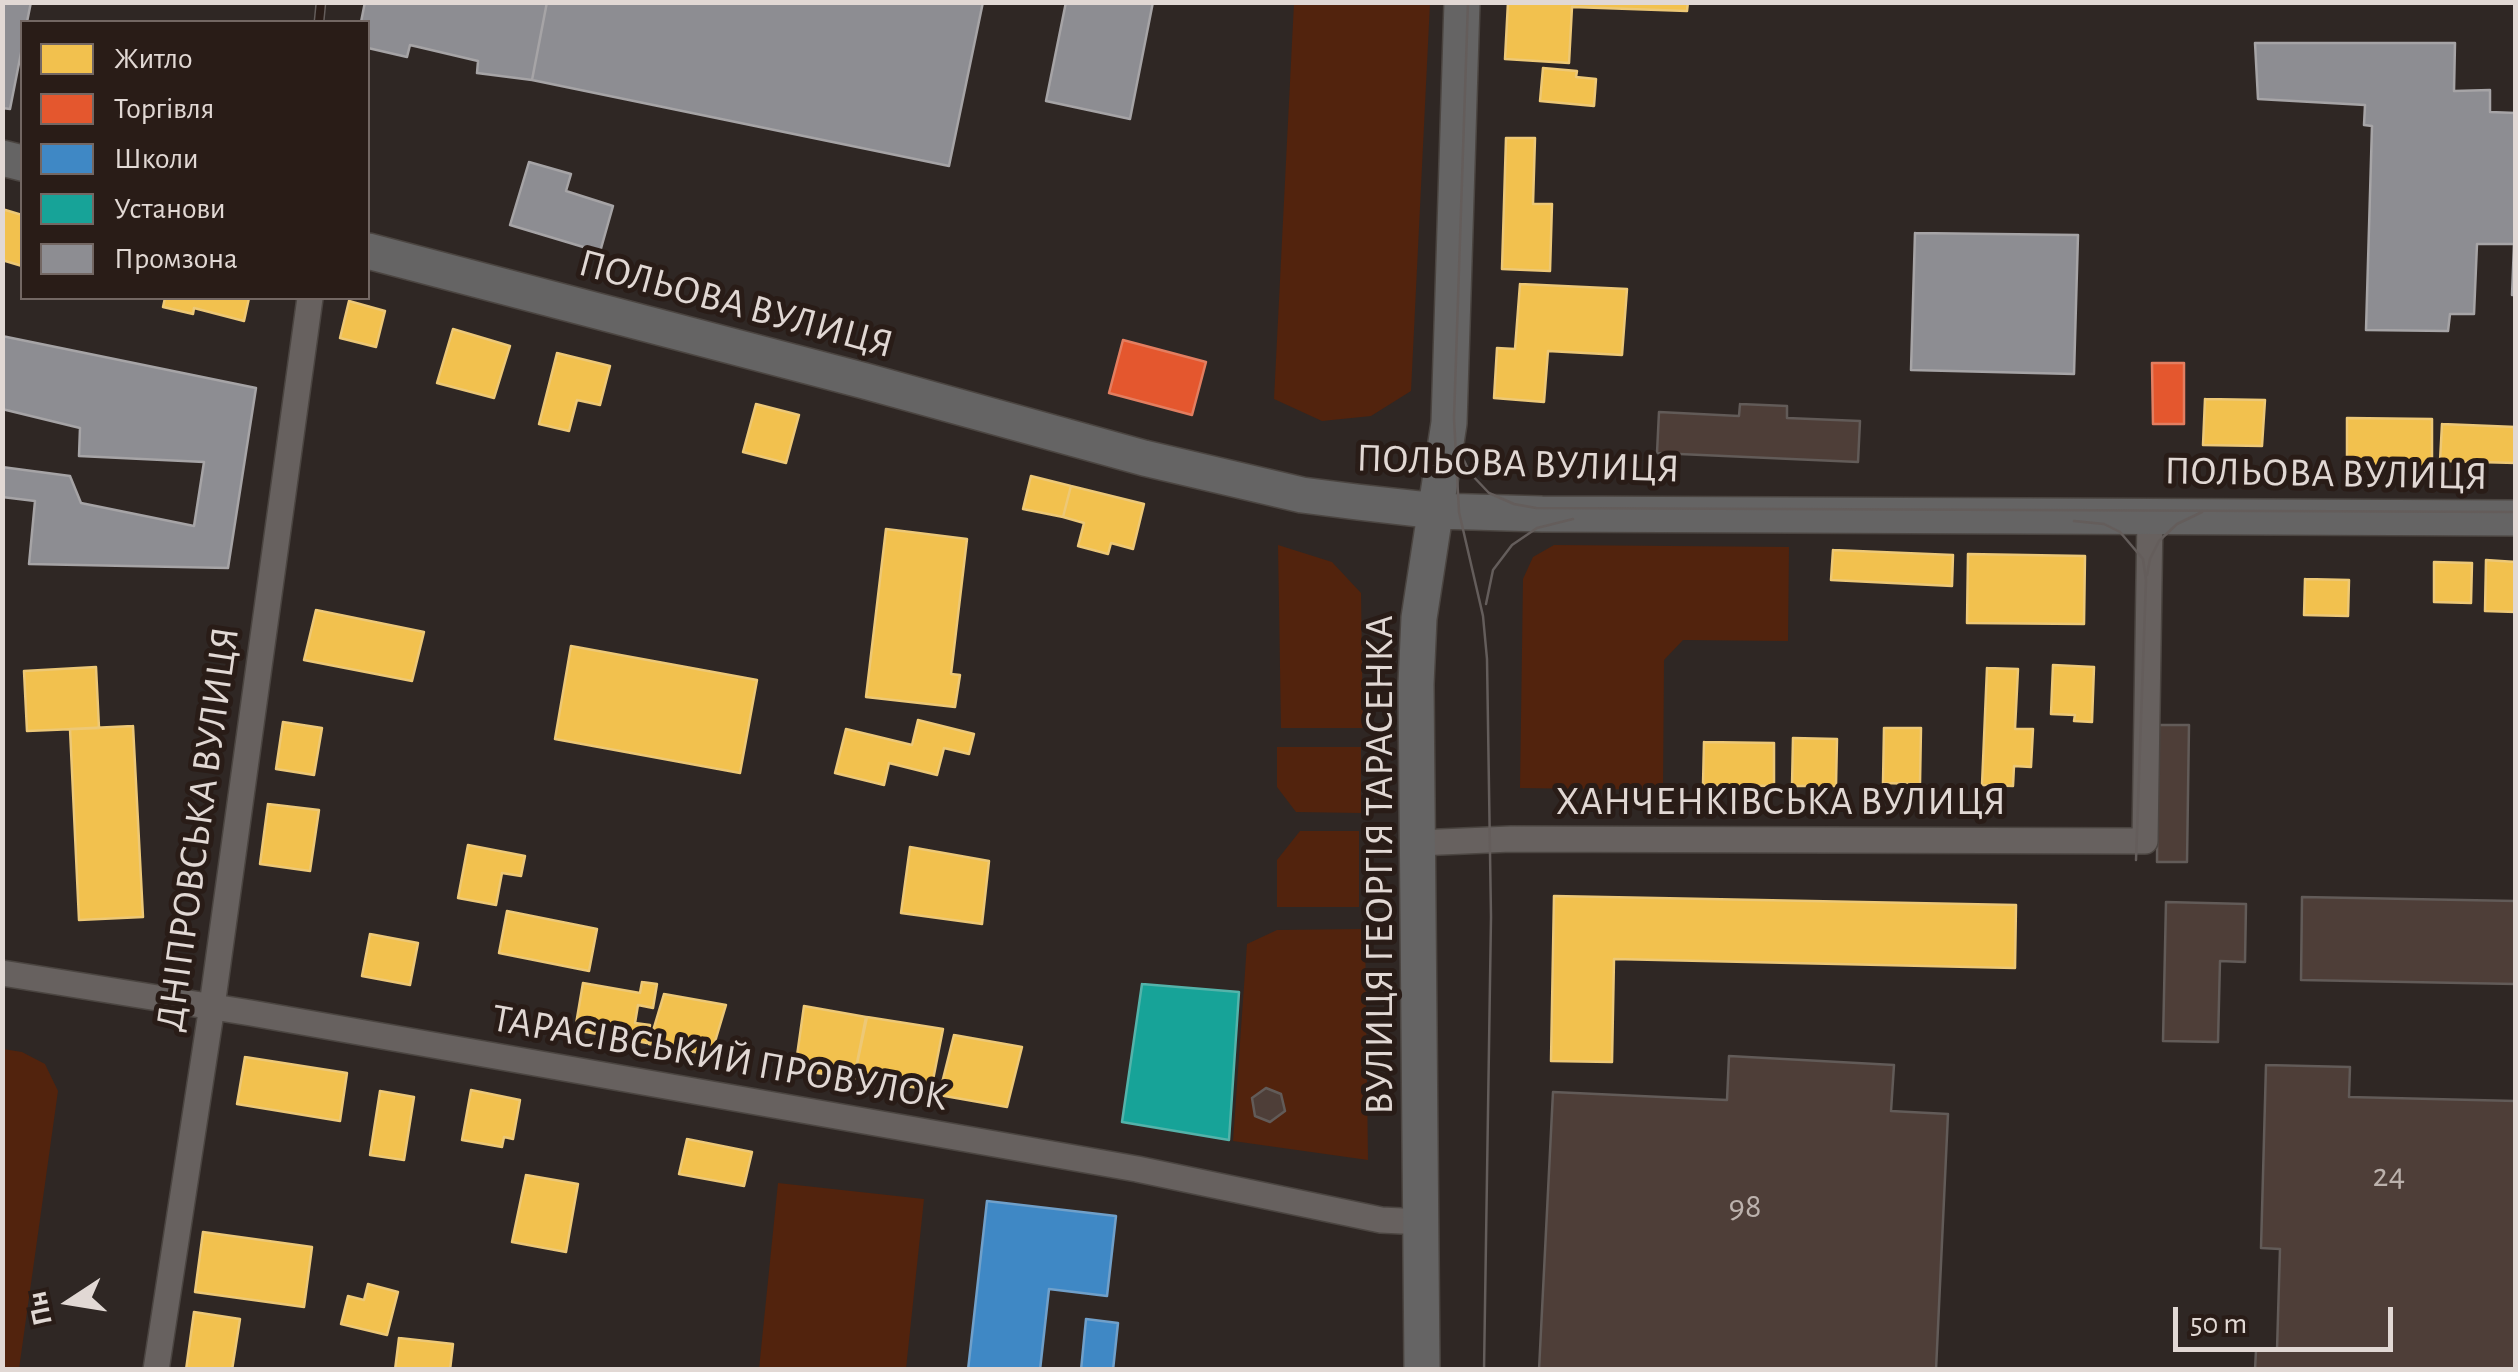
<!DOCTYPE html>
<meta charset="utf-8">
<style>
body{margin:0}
#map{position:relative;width:2518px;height:1372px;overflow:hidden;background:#2f2724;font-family:"Alegreya Sans",sans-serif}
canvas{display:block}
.frame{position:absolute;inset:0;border:5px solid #e1d8d4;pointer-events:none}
.legend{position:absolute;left:20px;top:20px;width:350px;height:280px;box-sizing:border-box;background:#291c17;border:2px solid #736763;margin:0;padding:12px 18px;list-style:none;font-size:30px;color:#e1d8d4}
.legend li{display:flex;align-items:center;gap:20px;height:50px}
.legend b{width:50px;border:2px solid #736763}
.north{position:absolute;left:20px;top:1252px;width:100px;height:100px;-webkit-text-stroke:8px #291c17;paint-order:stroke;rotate:258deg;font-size:28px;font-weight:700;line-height:40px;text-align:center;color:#e1d8d4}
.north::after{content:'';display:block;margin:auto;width:35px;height:45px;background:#e1d8d4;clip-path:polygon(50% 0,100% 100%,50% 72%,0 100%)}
.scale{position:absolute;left:2173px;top:1307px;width:220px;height:45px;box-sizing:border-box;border:5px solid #e1d8d4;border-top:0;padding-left:12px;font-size:30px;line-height:35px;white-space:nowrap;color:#e1d8d4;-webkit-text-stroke:8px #291c17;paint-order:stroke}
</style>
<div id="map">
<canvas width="2518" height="1372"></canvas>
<div class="frame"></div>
<ul class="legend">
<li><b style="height:28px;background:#f2c14e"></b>Житло</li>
<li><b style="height:28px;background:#e4572e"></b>Торгівля</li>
<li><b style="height:28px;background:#3f88c5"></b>Школи</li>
<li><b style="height:28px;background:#17a398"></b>Установи</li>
<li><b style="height:28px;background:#8d8d92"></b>Промзона</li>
</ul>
<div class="north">Пн</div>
<div class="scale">50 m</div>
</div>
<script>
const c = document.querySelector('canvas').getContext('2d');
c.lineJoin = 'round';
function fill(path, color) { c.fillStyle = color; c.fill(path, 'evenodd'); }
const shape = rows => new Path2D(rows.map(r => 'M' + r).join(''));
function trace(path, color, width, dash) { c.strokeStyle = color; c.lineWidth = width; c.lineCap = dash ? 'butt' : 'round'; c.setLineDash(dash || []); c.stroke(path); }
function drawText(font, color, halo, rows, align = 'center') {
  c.font = font + ' "Alegreya Sans",sans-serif'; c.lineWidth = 10; c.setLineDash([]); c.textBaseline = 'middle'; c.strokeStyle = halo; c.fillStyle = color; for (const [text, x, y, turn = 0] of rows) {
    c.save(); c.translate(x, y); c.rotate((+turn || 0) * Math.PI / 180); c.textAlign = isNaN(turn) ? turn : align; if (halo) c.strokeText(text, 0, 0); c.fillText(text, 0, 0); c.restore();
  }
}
const green = shape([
 [1294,3,1430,3,1411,391,1371,416,1322,421,1274,399],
 [1278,545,1332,562,1361,593,1363,728,1281,728],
 [1554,545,1789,547,1788,641,1683,640,1664,660,1663,790,1520,788,1523,579,1533,557],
 [1277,747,1361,747,1361,813,1296,812,1277,787],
 [1300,831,1359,831,1359,907,1277,907,1277,860],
 [1365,929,1368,1160,1233,1141,1247,944,1277,930],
 [3,1049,22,1052,45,1064,58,1091,19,1369,3,1369],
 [778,1183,924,1199,906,1369,759,1369]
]);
const homes = shape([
 [1508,2,1688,2,1687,11,1572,7,1569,63,1505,59,1508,2],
 [1543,68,1577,71,1576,77,1596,79,1594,106,1540,101,1543,68],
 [1506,138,1535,138,1533,204,1552,204,1550,271,1502,269,1506,138],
 [2,209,22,215,22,266,2,260,2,209],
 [1520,284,1627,289,1622,355,1548,351,1544,402,1494,398,1497,348,1515,349,1520,284],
 [165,298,249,298,244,321,194,308,193,314,163,307,165,298],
 [349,301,385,311,376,347,340,338,349,301],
 [453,329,510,346,494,398,437,383,453,329],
 [557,353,610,366,600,405,577,400,569,431,539,424,557,353],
 [2205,399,2265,400,2262,446,2203,445,2205,399],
 [756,404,799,415,786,463,743,452,756,404],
 [2347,418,2432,419,2432,472,2347,470,2347,418],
 [2442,424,2516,427,2516,463,2440,461,2442,424],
 [1031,476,1071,486,1063,517,1023,509,1031,476],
 [1071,486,1144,504,1133,549,1111,543,1108,554,1078,546,1084,523,1063,517,1071,486],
 [886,529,967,539,951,674,960,675,955,707,866,697,886,529],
 [1833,550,1953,555,1952,586,1831,580,1833,550],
 [1968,554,2085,556,2084,624,1967,623,1968,554],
 [2486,560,2516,562,2516,612,2485,611,2486,560],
 [2434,562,2472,563,2471,603,2434,602,2434,562],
 [2305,579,2349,580,2348,616,2304,615,2305,579],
 [316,610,424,632,412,681,304,660,316,610],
 [571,646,757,680,740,773,555,739,571,646],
 [2053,665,2094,667,2092,722,2074,721,2075,715,2051,714,2053,665],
 [96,667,99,728,27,731,24,671,96,667],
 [1987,668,2018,669,2015,729,2033,729,2031,767,2014,766,2013,786,1982,785,1987,668],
 [918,720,974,734,969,754,944,748,937,775,889,763,884,785,835,773,846,729,912,745,918,720],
 [283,722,322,728,314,775,276,769,283,722],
 [133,726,143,917,79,920,70,729,133,726],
 [1884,728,1921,728,1920,784,1883,783,1884,728],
 [1793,738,1837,739,1836,786,1792,786,1793,738],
 [1704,742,1774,743,1774,786,1703,785,1704,742],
 [268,804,319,810,310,871,260,864,268,804],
 [468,845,525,856,521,876,502,873,496,905,458,898,468,845],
 [910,847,989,861,982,924,901,913,910,847],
 [1554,896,2016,905,2015,968,1614,959,1612,1062,1551,1061,1554,896],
 [507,911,597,929,589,971,499,953,507,911],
 [370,934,418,943,410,985,362,976,370,934],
 [642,982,657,984,653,1008,638,1005,635,1023,650,1025,647,1043,575,1030,583,983,640,993,642,982],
 [664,994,726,1005,711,1055,649,1044,664,994],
 [804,1006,866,1017,854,1078,795,1070,804,1006],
 [867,1017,943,1029,931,1090,854,1078,867,1017],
 [954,1035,1022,1047,1007,1107,939,1095,954,1035],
 [245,1057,347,1073,340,1121,237,1104,245,1057],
 [471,1090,520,1100,513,1139,504,1137,502,1147,462,1140,471,1090],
 [380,1091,414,1097,404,1160,370,1155,380,1091],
 [687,1139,752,1152,744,1186,679,1174,687,1139],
 [526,1175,578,1184,566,1252,512,1242,526,1175],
 [203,1232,312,1247,304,1307,195,1292,203,1232],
 [368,1284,398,1292,387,1335,341,1324,348,1296,364,1300,368,1284],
 [194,1312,240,1319,232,1370,186,1370,194,1312],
 [399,1338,453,1344,450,1370,395,1370,399,1338]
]);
const shops = shape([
 [1123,340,1206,362,1192,415,1109,393,1123,340],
 [2152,363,2184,363,2184,424,2153,424,2152,363]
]);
const schools = shape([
 [987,1201,1116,1216,1107,1296,1049,1289,1040,1370,968,1370,987,1201],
 [1086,1319,1118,1323,1113,1370,1081,1370,1086,1319]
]);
const public = shape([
 [1142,984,1239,992,1229,1140,1122,1122,1142,984]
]);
const industry = shape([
 [2,2,31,2,27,22,22,22,22,48,10,109,2,108,2,2],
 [365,2,547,2,532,80,477,73,478,61,410,45,407,57,368,48,368,22,361,22,365,2],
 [547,2,983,2,949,166,532,80,547,2],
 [1066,2,1153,2,1130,119,1046,101,1066,2],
 [2255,43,2455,43,2454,91,2490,90,2490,112,2516,113,2516,295,2512,295,2514,244,2477,244,2474,314,2450,314,2448,331,2366,330,2372,126,2364,125,2365,105,2258,99,2255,43],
 [529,162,571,174,566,191,613,206,600,252,510,225,529,162],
 [1915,233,2078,235,2074,374,1911,370,1915,233],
 [2,336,256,388,228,568,29,564,35,501,2,497,2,467,70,476,81,503,194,526,204,462,79,456,80,428,2,409,2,336]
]);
const building = shape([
 [1740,404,1787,406,1787,418,1860,421,1858,462,1657,453,1659,412,1739,416,1740,404],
 [2158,725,2189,725,2187,862,2157,862,2158,725],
 [2302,897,2516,901,2516,984,2301,980,2302,897],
 [2166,902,2246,904,2245,962,2220,961,2218,1042,2163,1041,2166,902],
 [1729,1056,1894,1065,1891,1111,1948,1114,1936,1370,1539,1370,1553,1092,1727,1100,1729,1056],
 [2266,1065,2350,1067,2349,1097,2516,1101,2516,1370,2255,1370,2256,1350,2277,1350,2280,1249,2261,1248,2266,1065],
 [1266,1088,1281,1094,1285,1111,1270,1122,1255,1116,1252,1098,1266,1088]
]);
const minor = shape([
 [1417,843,1511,839,2145,841,2150,515],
 [2,973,251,1013,1137,1169,1381,1220,1423,1222],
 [156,1370,212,1006,310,298]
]);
const secondary = shape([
 [2,158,22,163],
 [368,251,865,381,1144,458,1302,495,1357,502,1437,511,1542,514,2516,518],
 [1422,1370,1416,684,1419,618,1449,423,1462,2]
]);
const tram = shape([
 [1468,2,1454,418,1459,512,1483,616,1487,659,1491,917,1484,1370],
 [1458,448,1470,473,1489,493,1514,504,1536,508,2516,512],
 [2074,521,2104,524,2120,532,2143,559,2146,580,2136,860],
 [2147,575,2150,559,2159,541,2177,524,2202,512],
 [1486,604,1493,570,1512,545,1537,528,1573,519]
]);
const rail = shape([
 [319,22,321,2]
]);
const numberNames = [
 ["24",2389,1175],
 ["98",1745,1206]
];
const streetNames = [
 ["ПОЛЬОВА ВУЛИЦЯ",736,304,15],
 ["ПОЛЬОВА ВУЛИЦЯ",1518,464,2],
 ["ПОЛЬОВА ВУЛИЦЯ",2326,474,1],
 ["ХАНЧЕНКІВСЬКА ВУЛИЦЯ",1781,802],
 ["ДНІПРОВСЬКА ВУЛИЦЯ",198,829,-82],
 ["ВУЛИЦЯ ГЕОРГІЯ ТАРАСЕНКА",1380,865,-90],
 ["ТАРАСІВСЬКИЙ ПРОВУЛОК",720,1058,10]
];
fill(green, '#52230d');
fill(homes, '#f2c14e');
trace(homes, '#edc876', 2.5);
fill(shops, '#e4572e');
trace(shops, '#e37e60', 2.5);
fill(schools, '#3f88c5');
trace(schools, '#70a0ca', 2.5);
fill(public, '#17a398');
trace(public, '#54b3aa', 2.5);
fill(industry, '#8d8d92');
trace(industry, '#a6a4a6', 2.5);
fill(building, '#4e3e38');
trace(building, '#625b58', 2.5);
trace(minor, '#4b4541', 28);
trace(secondary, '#4b4541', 38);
trace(minor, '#67615f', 25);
trace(secondary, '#656464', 35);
trace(tram, '#645d5b', 2.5);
trace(rail, '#645d5b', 11);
trace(rail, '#291c17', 8, [22]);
drawText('35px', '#bcb2ad', null, numberNames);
drawText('40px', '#e1d8d4', '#291c17', streetNames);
</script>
